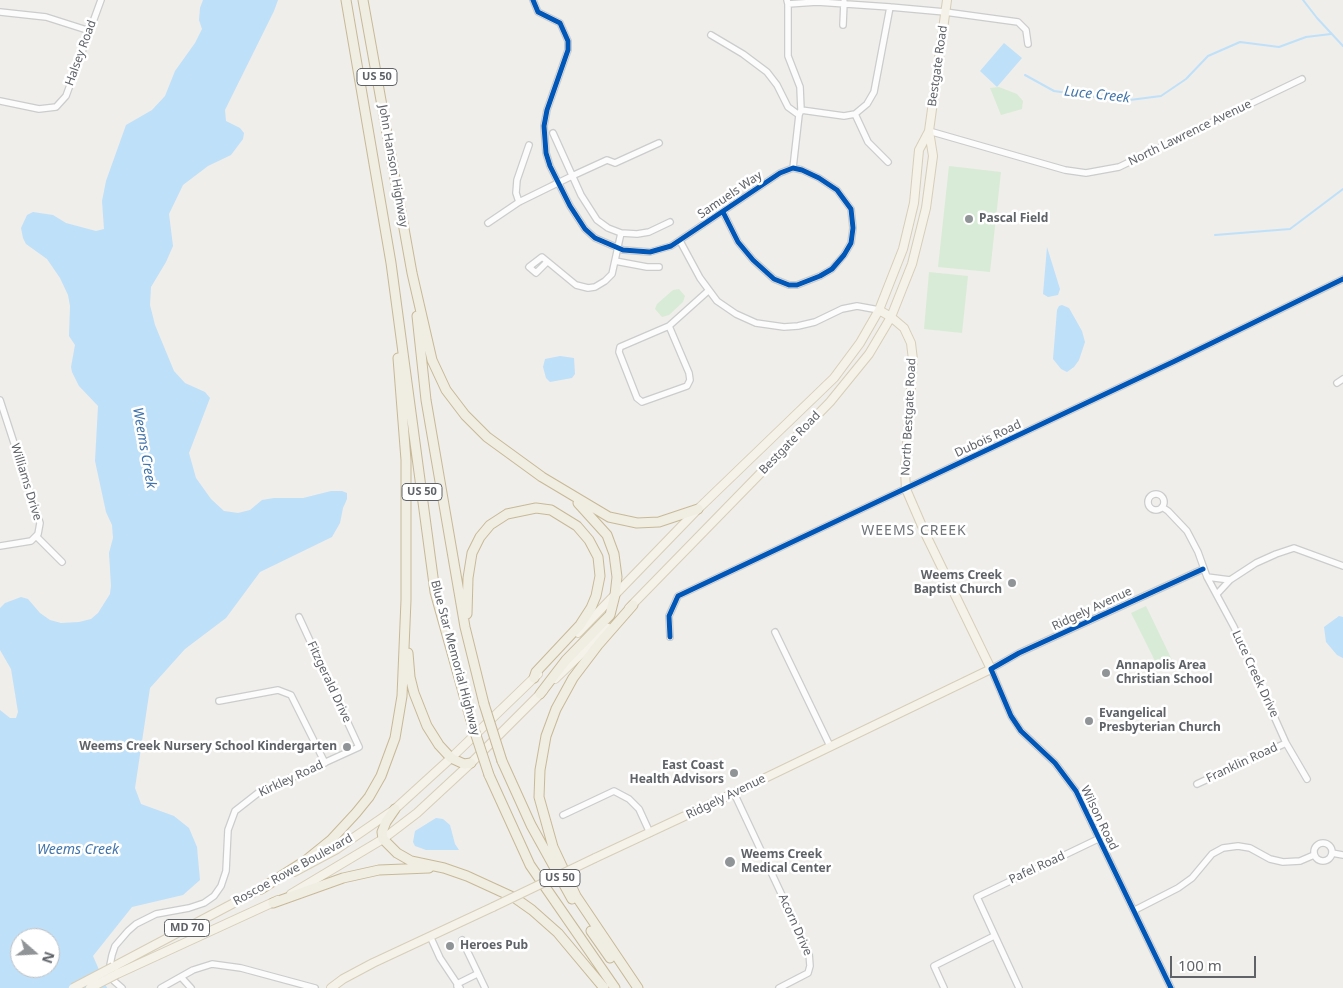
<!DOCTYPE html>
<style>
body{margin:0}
#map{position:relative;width:1343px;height:988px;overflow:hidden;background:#efeeea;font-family:"Noto Sans",sans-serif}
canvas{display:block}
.north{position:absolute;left:10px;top:928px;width:50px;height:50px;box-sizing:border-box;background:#fff;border:1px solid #bfc1c3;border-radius:50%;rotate:109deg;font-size:14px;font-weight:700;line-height:20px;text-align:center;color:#5f6368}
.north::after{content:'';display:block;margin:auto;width:18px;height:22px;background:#919496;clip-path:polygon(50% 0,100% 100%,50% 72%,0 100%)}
.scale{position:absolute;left:1170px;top:956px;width:86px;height:22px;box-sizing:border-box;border:2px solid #5f6368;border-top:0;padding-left:6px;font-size:15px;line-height:18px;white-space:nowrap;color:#5f6368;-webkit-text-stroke:4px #fff;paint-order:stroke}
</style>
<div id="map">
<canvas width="1343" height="988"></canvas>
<div class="north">N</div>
<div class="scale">100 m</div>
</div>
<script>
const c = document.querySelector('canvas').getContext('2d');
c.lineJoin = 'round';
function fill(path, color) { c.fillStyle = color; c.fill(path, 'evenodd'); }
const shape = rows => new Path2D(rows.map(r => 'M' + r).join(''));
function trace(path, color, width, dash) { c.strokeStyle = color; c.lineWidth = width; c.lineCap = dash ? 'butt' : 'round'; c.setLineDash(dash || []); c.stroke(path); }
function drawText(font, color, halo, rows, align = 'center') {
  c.font = font + ' "Noto Sans",sans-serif'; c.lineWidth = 5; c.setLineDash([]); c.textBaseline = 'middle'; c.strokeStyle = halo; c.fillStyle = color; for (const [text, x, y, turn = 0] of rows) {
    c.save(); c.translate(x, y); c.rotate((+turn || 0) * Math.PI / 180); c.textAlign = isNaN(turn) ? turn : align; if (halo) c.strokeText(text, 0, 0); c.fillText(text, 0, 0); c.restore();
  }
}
const green = shape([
 [999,87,1017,94,1023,101,1022,109,1001,115,990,88],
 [949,166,1001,172,990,272,938,267],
 [929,272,968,276,962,333,924,329],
 [679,289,685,296,683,302,669,315,662,317,655,309,657,304,673,290],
 [1146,606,1172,660,1158,667,1131,613]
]);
const water = shape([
 [203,0,278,0,274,11,225,110,226,121,240,128,244,133,243,139,231,155,208,166,183,185,169,214,173,246,166,262,151,287,150,305,155,325,174,371,185,383,205,392,210,398,189,453,196,478,211,499,224,511,238,513,250,510,262,500,274,498,303,498,331,491,342,491,347,493,347,499,343,508,340,523,332,537,260,572,226,618,185,649,150,688,135,788,141,804,174,816,189,828,197,847,200,880,183,895,132,907,93,956,107,988,0,988,0,710,10,718,16,718,18,712,11,669,0,650,0,608,5,603,21,597,28,599,40,613,50,620,61,623,79,622,91,619,98,613,110,594,111,586,109,553,113,538,112,525,106,512,95,461,98,406,79,386,72,372,71,367,75,345,69,336,70,306,68,295,60,278,47,259,26,244,23,238,21,228,27,215,33,212,53,215,66,223,96,231,104,229,102,201,106,181,126,125,152,110,165,96,175,71,195,43,202,29,199,20,200,8],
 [20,938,50,938,50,968,20,968],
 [1004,43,1022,58,997,87,980,71],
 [1047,247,1060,289,1058,295,1048,297,1043,294],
 [1062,305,1069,308,1082,331,1085,342,1079,360,1074,367,1067,372,1061,369,1053,359,1057,310,1059,306],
 [560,356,574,358,575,374,572,378,550,382,546,378,543,367,545,359],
 [1339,616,1343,617,1343,658,1337,655,1326,642,1324,627],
 [436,818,443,819,450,825,455,844,459,850,426,850,415,846,413,842,415,831]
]);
const stream = shape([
 [1303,0,1317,18,1343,46],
 [1025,75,1054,91,1122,101,1161,96,1186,79,1208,56,1240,42,1279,47,1306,37,1331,34],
 [1215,235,1290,229,1343,189]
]);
const minor = shape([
 [533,0,538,12,560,23,568,41,568,50,547,110,544,126,546,153,550,166,570,206,585,229,595,238,623,250,650,252,671,246,780,173,793,168,802,170,819,178,837,190,851,209,853,228,851,243,844,255,832,269,820,276,797,285,789,285,774,279,753,260,738,242,723,212],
 [787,0,788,4,788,56,800,87,801,110,799,115,793,168],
 [788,4,817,2,890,7,945,12,1018,22,1026,30,1028,44],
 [0,12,46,17,90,31],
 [843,25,844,2],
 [711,35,743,54,767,72,777,85,788,107,799,115],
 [0,101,39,109,56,107,66,96,101,0],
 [801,110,844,116,855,114,867,104,874,92,890,7],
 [855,114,868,142,888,162],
 [929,131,1065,170,1086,173,1119,167,1302,79],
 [553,133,581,195,597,220,608,228,621,233,637,234,649,232,670,222],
 [519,202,516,193,517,180,529,145],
 [488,223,519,202,572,176,607,160,615,163,659,143],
 [680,241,700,278,717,301,736,314,756,323,784,327,798,326,815,322,842,309,857,306,879,310],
 [615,261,647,267,659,267],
 [547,262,536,273,529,267,542,257,576,285,588,288,595,287,605,281,612,274,621,233],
 [669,326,689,373,690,380,687,386,642,402,637,398,619,352,620,347,669,326,708,291],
 [1337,383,1343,379],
 [0,400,40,523,38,534,31,541,0,546],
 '1148 502a8 8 0 1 1 16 0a8 8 0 1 1-16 0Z',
 [1162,507,1168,511,1187,531,1198,552,1207,577,1234,627,1286,743,1307,779],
 [36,536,62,562],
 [1207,577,1230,580,1256,563,1276,554,1294,548,1343,566],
 [1217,594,1230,580],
 [775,632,830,746],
 [670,637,669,616,678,596,1175,361,1343,279],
 [219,701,278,690,291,695,325,763],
 [1197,784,1286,743],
 [734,793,809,953,810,966,808,973,779,988],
 [563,815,614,791,629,799,639,809,650,833],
 '1314 852a9 9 0 1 1 18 0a9 9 0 1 1-18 0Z',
 [1332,853,1343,855],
 [1135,910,1178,888,1192,878,1212,854,1223,848,1238,846,1250,848,1270,859,1283,862,1300,861,1314,855],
 [430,936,440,958,460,988],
 [462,940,485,988],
 [181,977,191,988],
 [457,986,457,984,477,974],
 [122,988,114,981,111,973,110,965,112,955,115,946,128,931,136,924,156,914,189,908,204,903,214,896,221,886,226,871,228,830,235,811,258,793,359,747,299,617],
 [161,988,193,970,212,964,241,968,315,988],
 [944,988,934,966,994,936],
 [1019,988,977,897,1098,839],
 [1171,988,1076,791,1055,763,1021,731,1011,716,991,669,1019,653,1203,569]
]);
const major = shape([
 [629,608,830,402,869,354,891,317,912,264,926,208,933,156,929,131,947,0],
 [578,633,698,509,834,378,860,343,879,310,903,249,914,203,919,150,929,131],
 [555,679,608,628],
 [595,858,734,793,991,669,925,533,906,489,905,471,913,360,911,343,904,328,891,317,879,310],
 [294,872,337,849,395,809,451,758,538,674],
 [291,894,383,839,417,813,471,763,543,691],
 [113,967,266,886],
 [117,974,278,900],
 [331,988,343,979,373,963,493,907]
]);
const highway = shape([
 [346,0,391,263,435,592,470,717],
 [363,0,412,273,432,360,446,390,465,415,487,437,542,477,609,517,637,523,659,522,698,509],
 [417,316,426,400,465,627,484,704],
 [633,605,598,645,573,678,556,709,546,736,540,770,539,797,553,847,576,896,638,988],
 [467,614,468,578,472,553,480,537,490,525,507,514,536,508,551,510,577,526,589,540,598,557,600,576,596,596,591,608,580,625,536,672,534,678],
 [408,653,410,677,414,693,427,726,439,745,451,758,464,764,471,763],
 [540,694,566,660,610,615,615,595,617,577,614,554,607,535,578,503],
 [502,761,531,825,572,899],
 [489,775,530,865,615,988],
 [395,809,386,822,382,832,383,839,397,853,411,861,444,868,467,876,515,898,532,910,558,933,604,988],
 [261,889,305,861,331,840,356,813,369,797,381,776,395,738,402,696,406,600,406,460,398,358],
 [273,903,343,878,379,870,429,868],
 [591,931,610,958]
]);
const majorBridge = shape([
 [493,907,595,858],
 [73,988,113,967],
 [90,988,117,974]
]);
const highwayBridge = shape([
 [484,704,502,761],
 [470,717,489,775]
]);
const cycleway = shape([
 [533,0,538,12,560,23,568,41,568,50,547,110,544,126,546,153,550,166,570,206,585,229,595,238,623,250,650,252,671,246,780,173,793,168,802,170,819,178,837,190,851,209,853,228,851,243,844,255,832,269,820,276,797,285,789,285,774,279,753,260,738,242,723,212],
 [670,637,669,616,678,596,1175,361,1343,279],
 [1171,988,1076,791,1055,763,1021,731,1011,716,991,669,1019,653,1203,569]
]);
const markers = [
 [969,219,5,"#919496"],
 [1012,583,5,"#919496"],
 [1106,673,5,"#919496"],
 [1089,721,5,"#919496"],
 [347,747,5,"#919496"],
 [734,773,5,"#919496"],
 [730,862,6,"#919496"],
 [450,946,5,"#919496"]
];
const shields = [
 [377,77,40],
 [422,492,40],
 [560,878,40],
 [187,928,45]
];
const shieldNames = [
 ["US 50",377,77],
 ["US 50",422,492],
 ["US 50",560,878],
 ["MD 70",187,928]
];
const streetNames = [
 ["Halsey Road",81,53,-70],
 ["Bestgate Road",938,66,-82],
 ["North Lawrence Avenue",1190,133,-26],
 ["John Hanson Highway",393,166,80],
 ["Samuels Way",730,195,-34],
 ["North Bestgate Road",909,417,-87],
 ["Dubois Road",988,439,-25],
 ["Bestgate Road",790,443,-46],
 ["Williams Drive",26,482,73],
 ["Ridgely Avenue",1092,609,-25],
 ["Blue Star Memorial Highway",455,658,75],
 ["Luce Creek Drive",1255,674,65],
 ["Fitzgerald Drive",329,682,65],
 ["Franklin Road",1242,763,-25],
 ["Kirkley Road",291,779,-25],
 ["Ridgely Avenue",726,797,-26],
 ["Wilson Road",1099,818,64],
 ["Pafel Road",1037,868,-25],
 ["Roscoe Rowe Boulevard",293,870,-29],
 ["Acorn Drive",795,925,66]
];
const poiNames = [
 ["Pascal Field",979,219],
 ["Weems Creek",1002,576,"right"],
 ["Baptist Church",1002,590,"right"],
 ["Annapolis Area",1116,666],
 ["Christian School",1116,680],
 ["Evangelical",1099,714],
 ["Presbyterian Church",1099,728],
 ["Weems Creek Nursery School Kindergarten",337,747,"right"],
 ["East Coast",724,766,"right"],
 ["Health Advisors",724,780,"right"],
 ["Weems Creek",741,855],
 ["Medical Center",741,869],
 ["Heroes Pub",460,946]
];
const waterNames = [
 ["Luce Creek",1097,95,6],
 ["Weems Creek",144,448,80],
 ["Weems Creek",78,850]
];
const neighbourhoodNames = [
 ["WEEMS CREEK",914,531]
];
fill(green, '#d8ebd6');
fill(water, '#bfe0f9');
trace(stream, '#bfe0f9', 2);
trace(minor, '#cbcccc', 8);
trace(major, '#d7ceb8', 10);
trace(highway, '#c8b996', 11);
trace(minor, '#fdfcfc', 5.5);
trace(major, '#f4f2e9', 8);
trace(highway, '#f0ede3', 9);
trace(majorBridge, '#d7ceb8', 10, []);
trace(highwayBridge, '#c8b996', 11, []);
trace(majorBridge, '#f4f2e9', 8);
trace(highwayBridge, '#f0ede3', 9);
trace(cycleway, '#0057b8', 5);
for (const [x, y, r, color] of markers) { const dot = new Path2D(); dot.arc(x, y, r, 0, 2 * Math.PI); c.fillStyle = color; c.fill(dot); trace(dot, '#fff', 2); }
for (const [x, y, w] of shields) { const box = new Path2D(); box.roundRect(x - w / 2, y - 8.5, w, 17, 4); c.fillStyle = '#fff'; c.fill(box); trace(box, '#5f6368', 1); }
drawText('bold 11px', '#5f6368', null, shieldNames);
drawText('12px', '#5f6368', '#fff', streetNames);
drawText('bold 12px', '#5f6368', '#fff', poiNames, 'left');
drawText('italic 14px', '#4174aa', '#fff', waterNames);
c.letterSpacing = '1px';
drawText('14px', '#70757a', '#fff', neighbourhoodNames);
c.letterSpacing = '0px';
</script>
